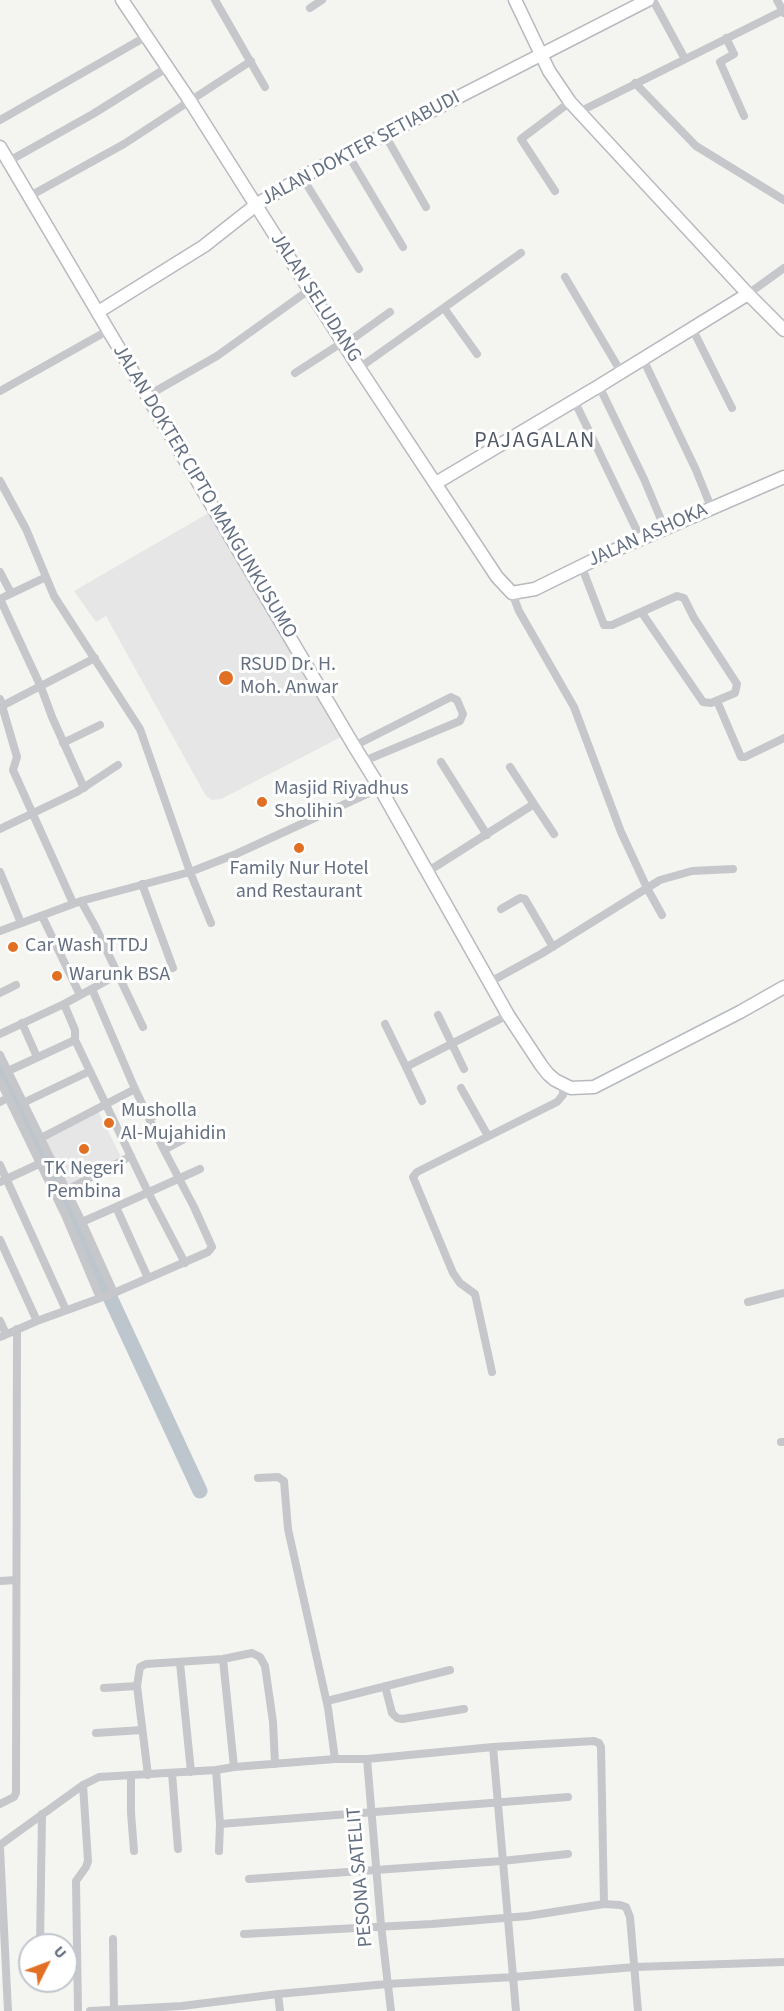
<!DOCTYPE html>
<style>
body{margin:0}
#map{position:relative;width:784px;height:2011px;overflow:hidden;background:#f4f5f1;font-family:"Source Sans 3",sans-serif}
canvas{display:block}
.north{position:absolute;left:18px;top:1933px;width:60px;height:60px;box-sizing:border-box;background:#fff;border:2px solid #c1c6cd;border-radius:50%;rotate:48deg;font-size:16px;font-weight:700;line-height:24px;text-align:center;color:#647082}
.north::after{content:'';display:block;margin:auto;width:21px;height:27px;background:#e27024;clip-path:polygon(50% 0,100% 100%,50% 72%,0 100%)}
</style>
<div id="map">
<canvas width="784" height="2011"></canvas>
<div class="north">U</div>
</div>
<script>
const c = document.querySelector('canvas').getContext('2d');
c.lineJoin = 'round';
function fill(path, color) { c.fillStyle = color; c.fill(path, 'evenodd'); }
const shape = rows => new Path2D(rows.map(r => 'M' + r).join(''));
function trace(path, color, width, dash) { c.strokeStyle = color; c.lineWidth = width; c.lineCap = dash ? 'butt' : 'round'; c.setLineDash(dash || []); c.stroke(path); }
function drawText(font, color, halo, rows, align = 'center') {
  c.font = font + ' "Source Sans 3",sans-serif'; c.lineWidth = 6; c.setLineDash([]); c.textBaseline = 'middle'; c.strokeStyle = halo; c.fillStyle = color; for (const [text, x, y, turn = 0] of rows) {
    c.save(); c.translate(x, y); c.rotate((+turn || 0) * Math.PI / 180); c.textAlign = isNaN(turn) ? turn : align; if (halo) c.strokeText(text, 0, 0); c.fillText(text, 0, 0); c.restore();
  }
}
const built = shape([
 [212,511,345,735,221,799,212,800,206,796,106,616,96,622,74,591],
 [98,1111,122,1159,68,1186,46,1139]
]);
const river = shape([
 [0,1066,50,1168,200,1491]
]);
const street = shape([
 [215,0,265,87],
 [653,0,685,59],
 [777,0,784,13],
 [310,8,322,0],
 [726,38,734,54,720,62,744,116],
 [635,83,696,146,784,200],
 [579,112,782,11],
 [0,120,147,36],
 [385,135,426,207],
 [347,153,403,247],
 [9,161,93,114,168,67],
 [302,177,359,269],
 [555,191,521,139,570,102],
 [30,196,124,144,251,61],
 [565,277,621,372],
 [748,294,784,268],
 [444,308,477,354],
 [692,328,732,408],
 [344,345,390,312],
 [643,359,696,470,711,507],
 [359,368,521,253],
 [295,373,343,342],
 [599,386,644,479,665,529],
 [0,391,107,331],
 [147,396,217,356,309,290],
 [574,400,641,539],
 [0,481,26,529,54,596,140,729,190,872,211,923],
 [581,565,604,625,612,625,677,596,684,598,694,618,737,684,735,693,711,703,703,702,642,613],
 [0,572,11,593],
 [512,593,519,611,574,707,621,832,647,888,662,915],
 [0,599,41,687,52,717,84,788],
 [0,599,46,577],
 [0,699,17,757,13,770,73,903],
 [717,701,741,757,745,757,784,738],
 [0,707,95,658],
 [63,743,100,725],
 [354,746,451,697,457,700,463,714,460,721,364,761],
 [441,762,487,835],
 [534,804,554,834],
 [0,829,77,792,118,765],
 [0,872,21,923],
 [427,872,534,804,510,767],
 [142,884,173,968],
 [81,901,95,926,143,1027],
 [501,909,520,898,525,899,553,947],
 [42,916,80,995],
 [0,931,81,901,190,872,236,854,380,788],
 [490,982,541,954,660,880,692,871,733,869],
 [92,989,135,1089,164,1150,194,1207,212,1247,208,1252,114,1293],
 [0,993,16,985],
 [64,1004,75,1030,75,1040,148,1192,185,1263],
 [438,1015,464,1069],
 [22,1023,37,1057],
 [385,1024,406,1067,508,1015],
 [0,1034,64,1004,117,975],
 [0,1055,82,1222,114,1293,37,1321,0,1337],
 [406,1067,422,1101],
 [8,1071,75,1040],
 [0,1081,65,1215,100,1298],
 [461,1088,488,1136],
 [0,1102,8,1098],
 [23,1103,90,1071],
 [149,1118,173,1108],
 [41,1138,135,1089],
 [164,1150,186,1138],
 [0,1165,66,1310],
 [0,1182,43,1162],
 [67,1190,131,1156],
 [116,1207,200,1169],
 [82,1222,116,1207,148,1278],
 [0,1240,37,1321],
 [748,1302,784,1293],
 [0,1321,6,1334],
 [492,1372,475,1294,460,1283,453,1273,413,1177,417,1172,557,1102,563,1095,563,1085],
 [781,1442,784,1442],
 [258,1478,278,1477,284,1481,288,1529,328,1708,335,1759],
 [0,1581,16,1580],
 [223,1659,234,1767],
 [180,1663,191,1772],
 [385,1686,392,1713,397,1718,402,1719,464,1709],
 [104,1688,137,1686],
 [327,1701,450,1670],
 [96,1733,142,1730],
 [493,1747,516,2011],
 [367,1759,381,1925,391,2011],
 [216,1770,220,1824,568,1797],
 [172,1773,178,1849],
 [148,1775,137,1686,140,1667,146,1664,223,1659,252,1653,260,1657,265,1666,273,1722,275,1764],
 [131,1776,131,1813,134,1851],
 [0,1804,14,1797,16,1793,17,1329],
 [0,1845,83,1785,99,1777,216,1770,234,1767,335,1759,367,1759,493,1747,594,1741,599,1743,601,1747,604,1904],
 [0,1848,8,2011],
 [219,1851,220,1824],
 [249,1879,502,1861,568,1854],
 [244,1934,432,1924,528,1916,604,1904,620,1905,626,1907,630,1917,638,2011],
 [113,1939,114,2011],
 [40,1945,42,1814],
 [278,1994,280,2011],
 [78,2011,76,1881,86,1867,88,1861,83,1785],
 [90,2011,182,2006,278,1994,387,1984,514,1977,635,1967,784,1962]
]);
const secondary = shape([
 [122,0,190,101,359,368,497,577,512,593,535,589,606,554,784,477],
 [515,0,549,71,570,102,748,294,784,330],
 [0,147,354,746,380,788,508,1015,541,1065,548,1074,555,1080,571,1088,594,1087,740,1012,784,987],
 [98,312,204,246,256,205,302,177,648,0],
 [436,483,599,386,748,294]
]);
const markers = [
 [226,678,8,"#e27024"],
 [262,802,6,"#e27024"],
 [299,848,6,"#e27024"],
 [13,947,6,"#e27024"],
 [57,976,6,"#e27024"],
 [109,1123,6,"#e27024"],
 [84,1149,6,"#e27024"]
];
const streetNames = [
 ["JALAN DOKTER SETIABUDI",361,149,-28],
 ["JALAN SELUDANG",315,298,57],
 ["JALAN DOKTER CIPTO MANGUNKUSUMO",204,492,59],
 ["JALAN ASHOKA",648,536,-24],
 ["PESONA SATELIT",361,1877,-95]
];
const poiNames = [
 ["RSUD Dr. H.",240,666],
 ["Moh. Anwar",240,689],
 ["Masjid Riyadhus",274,790],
 ["Sholihin",274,813],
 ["Family Nur Hotel",299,870,"center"],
 ["and Restaurant",299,893,"center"],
 ["Car Wash TTDJ",25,947],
 ["Warunk BSA",69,976],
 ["Musholla",121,1112],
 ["Al-Mujahidin",121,1135],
 ["TK Negeri",84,1170,"center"],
 ["Pembina",84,1193,"center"]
];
const quarterNames = [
 ["PAJAGALAN",535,442]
];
fill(built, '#e5e6e5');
trace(river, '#bdc6cd', 15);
trace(secondary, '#b7babf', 15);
trace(street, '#c5c7cb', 8);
trace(secondary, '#fff', 12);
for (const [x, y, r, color] of markers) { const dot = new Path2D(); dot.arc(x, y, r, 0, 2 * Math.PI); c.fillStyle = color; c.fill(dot); trace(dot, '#fff', 2); }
drawText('20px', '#647082', '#fff', streetNames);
drawText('20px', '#647082', '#fff', poiNames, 'left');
c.letterSpacing = '1.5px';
drawText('22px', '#525a67', '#fff', quarterNames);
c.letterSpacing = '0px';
</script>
